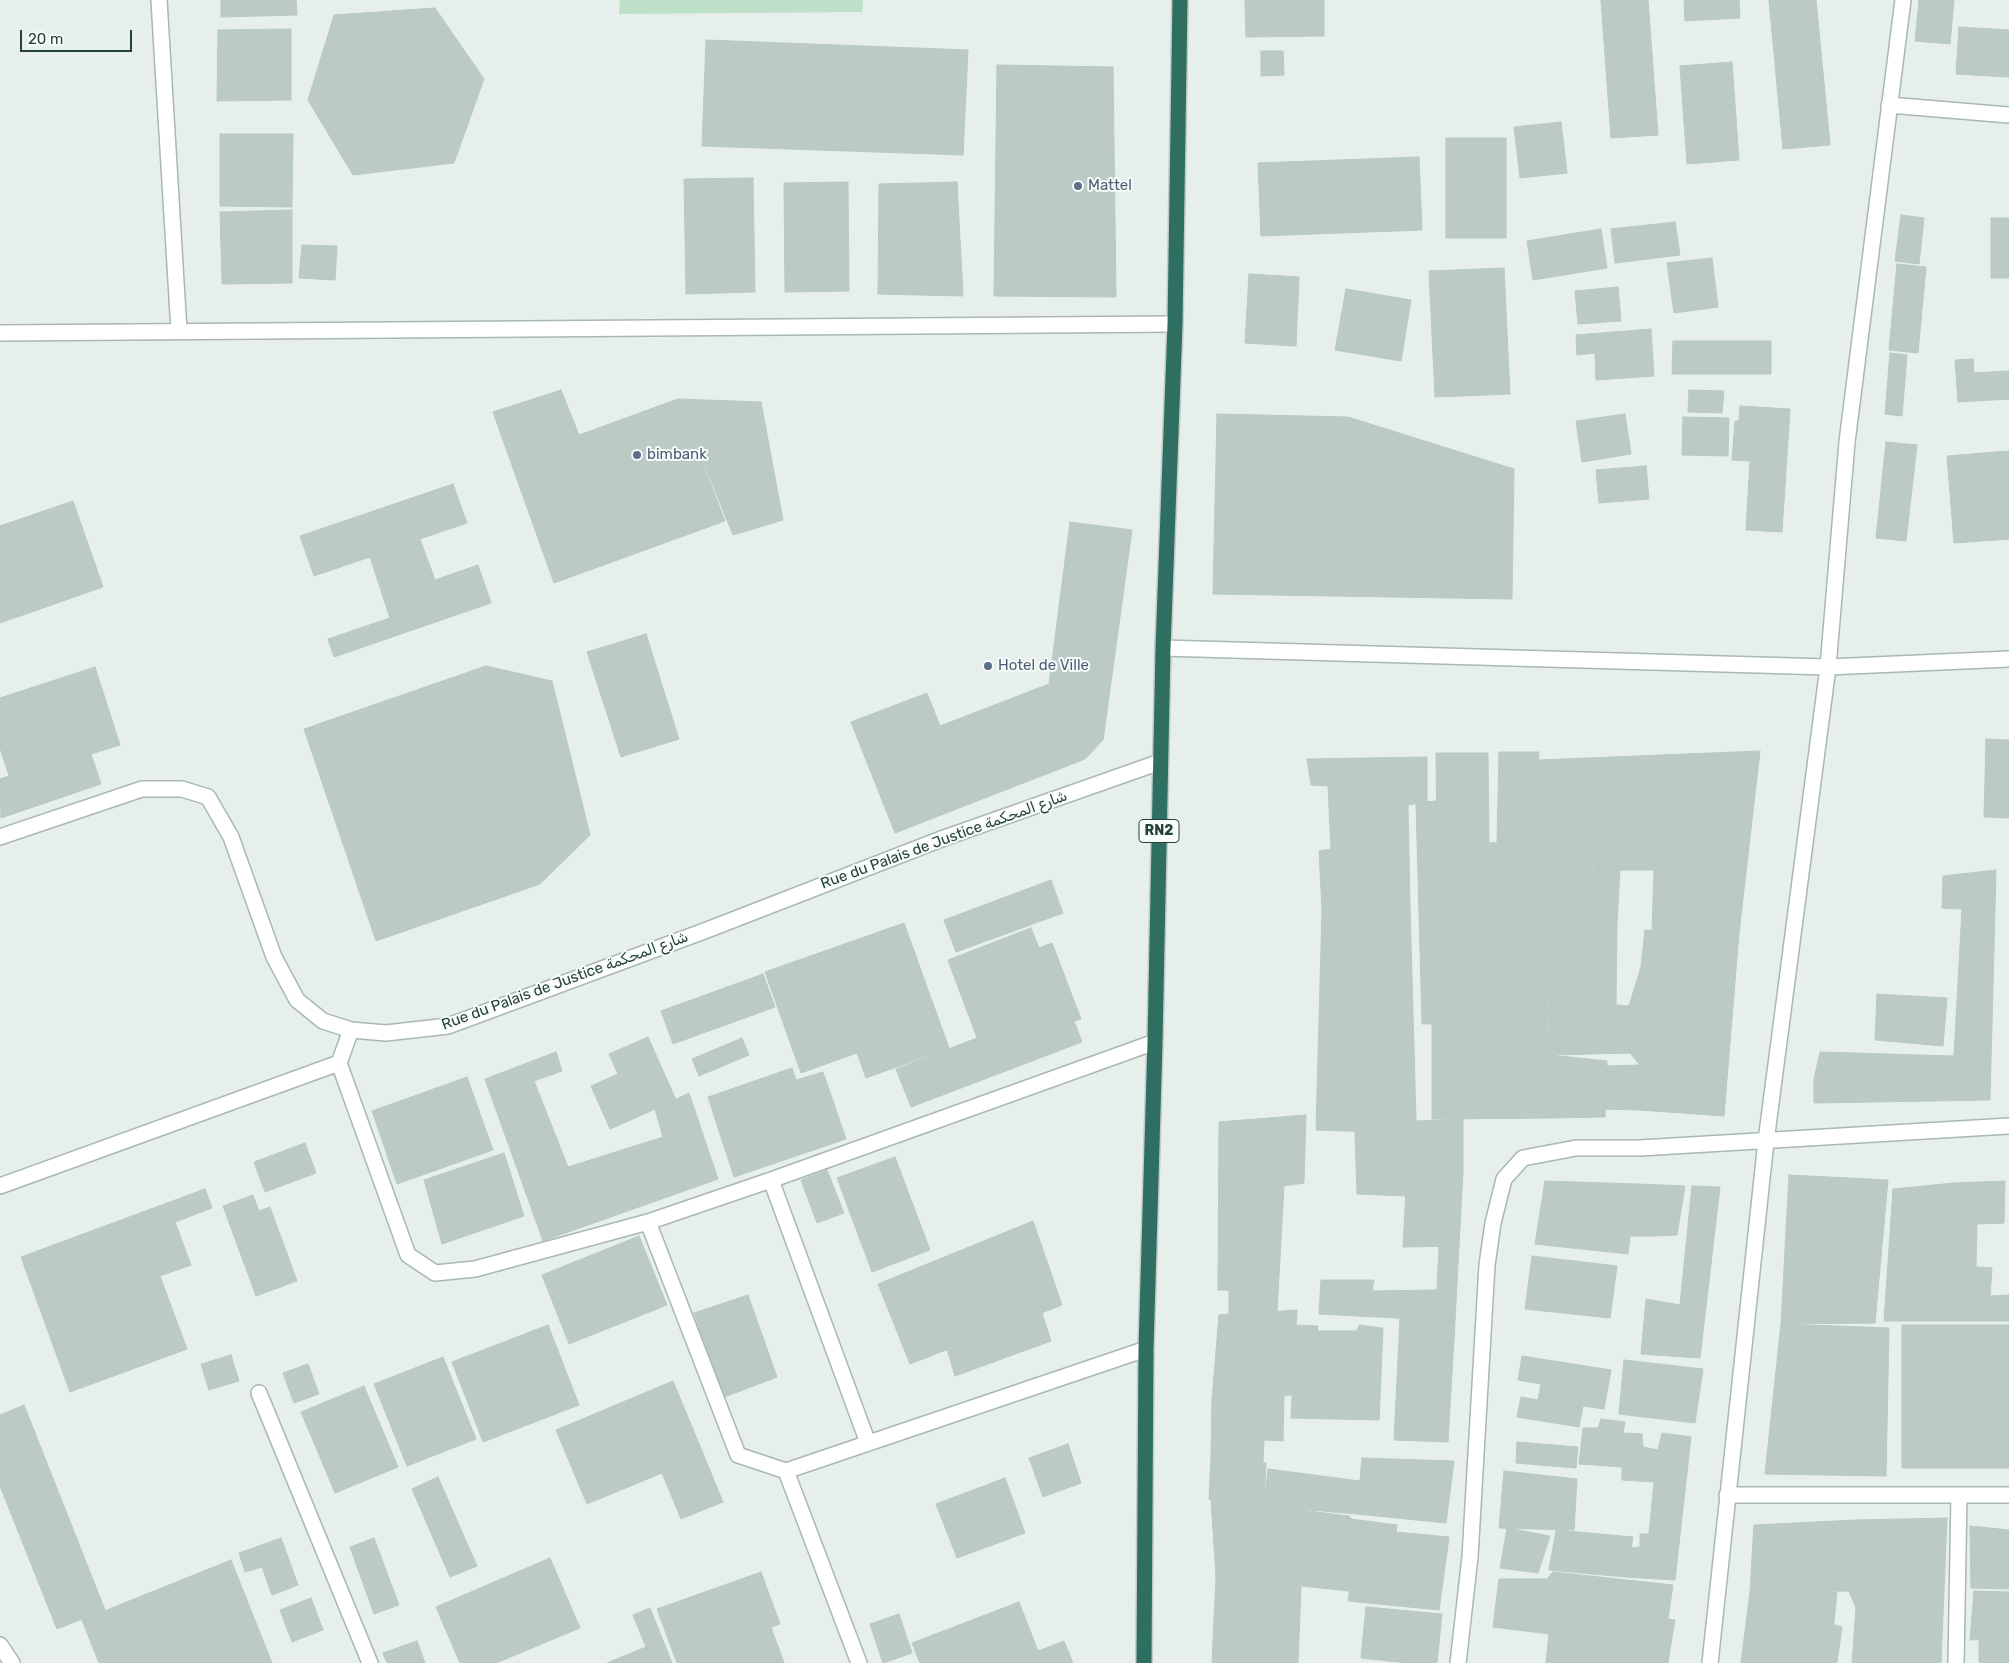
<!DOCTYPE html>
<meta charset="utf-8">
<style>
body{margin:0}
#map{position:relative;width:2009px;height:1663px;overflow:hidden;background:#e6efeb;font-family:Rubik,sans-serif}
canvas{display:block}
.scale{position:absolute;left:20px;top:30px;width:112px;height:22px;box-sizing:border-box;border:2px solid #24423a;border-top:0;padding-left:6px;font-size:15px;line-height:18px;white-space:nowrap;color:#24423a;-webkit-text-stroke:4px #f7fbf9;paint-order:stroke}
</style>
<div id="map">
<canvas width="2009" height="1663"></canvas>
<div class="scale">20 m</div>
</div>
<script>
const c = document.querySelector('canvas').getContext('2d');
c.lineJoin = 'round';
function fill(path, color) { c.fillStyle = color; c.fill(path, 'evenodd'); }
const shape = rows => new Path2D(rows.map(r => 'M' + r).join(''));
function trace(path, color, width, dash) { c.strokeStyle = color; c.lineWidth = width; c.lineCap = dash ? 'butt' : 'round'; c.setLineDash(dash || []); c.stroke(path); }
function drawText(font, color, halo, rows, align = 'center') {
  c.font = font + ' Rubik,"Noto Naskh Arabic",sans-serif'; c.lineWidth = 4; c.setLineDash([]); c.textBaseline = 'middle'; c.strokeStyle = halo; c.fillStyle = color; for (const [text, x, y, turn = 0] of rows) {
    c.save(); c.translate(x, y); c.rotate((+turn || 0) * Math.PI / 180); c.textAlign = isNaN(turn) ? turn : align; if (halo) c.strokeText(text, 0, 0); c.fillText(text, 0, 0); c.restore();
  }
}
const green = shape([
 [620,0,863,0,862,12,619,14]
]);
const building = shape([
 [221,0,296,0,297,15,221,17,221,0],
 [1245,0,1324,0,1324,36,1246,37,1245,0],
 [1601,0,1648,0,1658,135,1611,138,1601,0],
 [1684,0,1739,0,1740,18,1685,21,1684,0],
 [1769,0,1816,0,1830,145,1783,149,1769,0],
 [1919,0,1954,0,1950,44,1915,41,1919,0],
 [435,8,484,79,454,163,353,175,308,100,334,15,435,8],
 [1959,27,2009,30,2009,77,1956,74,1959,27],
 [291,29,291,100,217,101,218,30,291,29],
 [706,40,968,50,963,155,702,146,706,40],
 [1261,51,1283,51,1284,75,1261,76,1261,51],
 [1732,62,1739,160,1687,164,1680,66,1732,62],
 [997,65,1113,67,1116,297,994,296,997,65],
 [1561,122,1567,173,1520,178,1514,127,1561,122],
 [220,134,293,134,292,207,220,206,220,134],
 [1446,138,1506,138,1506,238,1446,238,1446,138],
 [1419,157,1422,230,1261,236,1258,163,1419,157],
 [753,178,755,292,686,294,684,179,753,178],
 [848,182,849,291,785,292,784,183,848,182],
 [957,182,963,296,878,294,879,184,957,182],
 [292,210,292,283,222,284,220,212,292,210],
 [1901,215,1924,218,1919,264,1895,261,1901,215],
 [1991,218,2009,218,2009,278,1991,278,1991,218],
 [1675,222,1680,255,1615,263,1611,229,1675,222],
 [1601,229,1607,268,1533,280,1527,241,1601,229],
 [302,245,337,246,335,280,299,278,302,245],
 [1712,258,1718,307,1674,313,1667,263,1712,258],
 [1897,264,1926,267,1918,353,1889,350,1897,264],
 [1504,268,1510,394,1435,397,1429,271,1504,268],
 [1249,274,1299,277,1296,346,1245,343,1249,274],
 [1618,287,1621,321,1578,324,1575,291,1618,287],
 [1346,289,1411,300,1401,361,1335,350,1346,289],
 [1651,329,1654,376,1596,380,1595,353,1577,355,1576,335,1651,329],
 [1673,341,1771,341,1771,374,1672,374,1673,341],
 [1890,353,1907,355,1902,416,1885,414,1890,353],
 [1973,359,1974,373,2009,371,2009,399,1958,402,1955,360,1973,359],
 [561,390,579,435,678,399,725,521,554,583,493,412,561,390],
 [1689,390,1724,391,1722,413,1688,412,1689,390],
 [678,399,761,402,783,520,733,535,678,399],
 [1740,406,1790,409,1782,532,1746,530,1750,461,1732,460,1735,421,1739,421,1740,406],
 [1217,414,1348,417,1514,469,1512,599,1213,594,1217,414],
 [1625,414,1631,454,1582,462,1576,421,1625,414],
 [1683,417,1729,418,1728,456,1682,455,1683,417],
 [1886,442,1917,445,1906,541,1876,538,1886,442],
 [2009,451,2009,539,1954,543,1947,456,2009,451],
 [1646,466,1649,499,1599,503,1596,470,1646,466],
 [453,484,467,523,420,539,435,580,478,565,491,603,334,657,328,639,390,618,370,557,314,576,300,536,453,484],
 [73,501,103,587,0,623,0,526,73,501],
 [1070,522,1132,530,1103,740,1085,759,895,833,851,722,927,693,940,726,1049,684,1070,522],
 [646,634,679,739,621,757,587,652,646,634],
 [486,666,552,681,590,835,540,884,376,941,304,729,486,666],
 [95,667,120,745,91,754,101,784,1,818,0,779,9,776,0,748,0,698,95,667],
 [1986,739,2009,740,2009,818,1984,817,1986,739],
 [1760,751,1739,933,1652,931,1654,870,1593,870,1593,806,1569,806,1572,793,1537,794,1539,760,1760,751],
 [1499,752,1539,752,1537,794,1548,794,1545,864,1512,867,1512,842,1497,843,1499,752],
 [1436,753,1488,753,1489,844,1437,845,1436,753],
 [1427,757,1427,802,1408,805,1410,905,1322,909,1319,851,1331,849,1328,786,1311,785,1307,759,1427,757],
 [1572,793,1569,806,1593,806,1595,924,1544,925,1548,794,1572,793],
 [1436,801,1437,845,1512,842,1512,867,1545,864,1544,925,1549,1023,1422,1024,1416,803,1436,801],
 [1593,870,1620,870,1617,924,1595,924,1593,870],
 [1996,870,1990,1100,1814,1103,1814,1079,1820,1052,1954,1056,1962,909,1942,908,1943,876,1996,870],
 [1051,880,1063,913,956,952,944,920,1051,880],
 [1410,905,1416,1121,1409,1133,1316,1130,1322,909,1410,905],
 [904,923,949,1048,866,1078,857,1053,801,1073,765,972,904,923],
 [1617,924,1616,1005,1629,1006,1630,1053,1549,1055,1544,925,1617,924],
 [1031,928,1039,948,1052,943,1081,1019,1074,1021,1082,1042,911,1107,896,1069,977,1038,948,960,1031,928],
 [1645,930,1739,933,1724,1116,1640,1110,1640,1065,1630,1053,1629,1006,1641,967,1645,930],
 [763,974,775,1007,673,1044,661,1011,763,974],
 [1877,994,1947,998,1943,1046,1875,1040,1877,994],
 [1549,1023,1549,1118,1432,1119,1432,1024,1549,1023],
 [648,1037,676,1100,610,1129,591,1086,618,1074,609,1054,648,1037],
 [742,1038,749,1055,699,1076,692,1059,742,1038],
 [556,1052,562,1071,534,1081,568,1167,663,1137,655,1109,689,1093,718,1179,543,1241,485,1079,556,1052],
 [1549,1055,1607,1061,1605,1117,1549,1118,1549,1055],
 [1640,1065,1640,1110,1605,1109,1606,1066,1640,1065],
 [792,1068,796,1080,823,1072,846,1139,734,1177,708,1097,792,1068],
 [467,1077,493,1150,397,1184,372,1111,467,1077],
 [1306,1115,1304,1183,1284,1186,1277,1311,1229,1314,1229,1290,1218,1290,1219,1122,1306,1115],
 [1463,1119,1463,1171,1407,1169,1406,1196,1357,1194,1355,1132,1409,1133,1416,1121,1463,1119],
 [305,1143,316,1173,265,1192,254,1162,305,1143],
 [504,1153,524,1216,442,1244,424,1180,504,1153],
 [895,1157,930,1250,872,1272,837,1178,895,1157],
 [1407,1169,1463,1171,1459,1246,1403,1247,1407,1169],
 [827,1170,844,1213,817,1223,801,1180,827,1170],
 [1789,1175,1888,1180,1875,1323,1781,1324,1789,1175],
 [1545,1181,1636,1184,1628,1254,1535,1244,1545,1181],
 [2005,1181,2004,1223,1977,1224,1976,1267,1992,1268,1990,1296,2009,1295,2009,1321,1884,1321,1893,1189,1954,1183,2005,1181],
 [1636,1184,1662,1185,1653,1236,1630,1236,1636,1184],
 [1662,1185,1685,1186,1677,1235,1653,1236,1662,1185],
 [1692,1186,1720,1187,1700,1358,1641,1354,1646,1299,1680,1305,1692,1186],
 [205,1189,212,1208,175,1222,191,1265,160,1276,187,1349,70,1392,21,1257,205,1189],
 [253,1195,259,1211,270,1207,297,1281,256,1296,223,1206,253,1195],
 [1033,1221,1062,1305,910,1364,878,1284,1033,1221],
 [639,1236,667,1305,569,1344,542,1275,639,1236],
 [1459,1246,1455,1321,1319,1314,1321,1280,1374,1280,1372,1291,1437,1290,1439,1247,1459,1246],
 [1532,1256,1617,1266,1610,1318,1525,1309,1532,1256],
 [748,1295,777,1377,722,1398,694,1313,748,1295],
 [1297,1310,1292,1395,1212,1399,1219,1315,1297,1310],
 [1042,1313,1051,1341,955,1376,947,1349,1042,1313],
 [1400,1318,1455,1321,1448,1442,1394,1440,1400,1318],
 [1781,1324,1889,1328,1886,1476,1765,1474,1781,1324],
 [548,1325,579,1405,483,1442,452,1362,548,1325],
 [1296,1325,1318,1326,1317,1331,1357,1331,1359,1325,1383,1328,1379,1420,1291,1418,1296,1325],
 [1902,1325,2009,1325,2009,1468,1902,1468,1902,1325],
 [231,1355,239,1381,209,1390,201,1364,231,1355],
 [1522,1356,1611,1370,1604,1409,1583,1406,1579,1427,1517,1417,1521,1397,1538,1400,1541,1384,1518,1380,1522,1356],
 [443,1357,476,1439,407,1466,374,1384,443,1357],
 [1624,1360,1703,1369,1695,1423,1619,1414,1624,1360],
 [308,1364,319,1394,294,1403,283,1373,308,1364],
 [673,1381,723,1502,681,1519,662,1473,587,1504,556,1430,673,1381],
 [364,1386,398,1467,335,1493,301,1412,364,1386],
 [1284,1396,1283,1441,1264,1440,1263,1462,1211,1458,1212,1399,1284,1396],
 [24,1405,105,1610,57,1629,0,1486,0,1415,24,1405],
 [1601,1419,1625,1422,1623,1433,1642,1434,1643,1447,1658,1450,1662,1433,1691,1437,1675,1580,1626,1577,1631,1548,1640,1547,1640,1534,1649,1534,1654,1482,1622,1480,1622,1467,1579,1464,1583,1428,1598,1428,1601,1419],
 [1517,1442,1578,1447,1576,1468,1516,1463,1517,1442],
 [1068,1444,1081,1483,1043,1497,1029,1458,1068,1444],
 [1211,1458,1266,1463,1264,1506,1209,1499,1211,1458],
 [1362,1458,1454,1461,1446,1523,1357,1514,1362,1458],
 [1268,1469,1360,1481,1357,1514,1264,1506,1268,1469],
 [1504,1471,1577,1479,1574,1530,1499,1528,1504,1471],
 [438,1477,477,1566,450,1577,412,1489,438,1477],
 [1005,1478,1025,1533,957,1558,936,1504,1005,1478],
 [1211,1499,1349,1516,1351,1519,1347,1528,1354,1532,1345,1568,1352,1571,1349,1591,1216,1577,1211,1499],
 [1947,1518,1941,1663,1852,1663,1856,1608,1849,1591,1857,1520,1947,1518],
 [1351,1519,1397,1525,1396,1532,1449,1537,1439,1610,1348,1601,1352,1571,1345,1568,1354,1532,1347,1528,1351,1519],
 [1857,1520,1849,1591,1750,1592,1754,1525,1857,1520],
 [1970,1526,2009,1530,2009,1589,1971,1588,1970,1526],
 [1507,1528,1550,1536,1538,1573,1500,1568,1507,1528],
 [1556,1530,1633,1537,1626,1577,1549,1570,1556,1530],
 [281,1538,298,1585,272,1595,262,1567,245,1572,239,1553,281,1538],
 [374,1538,399,1605,374,1614,350,1547,374,1538],
 [550,1558,580,1628,496,1663,460,1663,436,1607,550,1558],
 [231,1560,272,1663,99,1663,82,1620,231,1560],
 [761,1572,780,1624,771,1627,784,1663,677,1663,657,1609,761,1572],
 [1553,1572,1673,1585,1668,1619,1675,1620,1670,1649,1493,1627,1499,1579,1547,1579,1553,1572],
 [1216,1577,1301,1587,1298,1663,1212,1663,1216,1577],
 [1974,1591,2009,1592,2009,1639,1970,1640,1974,1591],
 [1750,1592,1837,1592,1830,1663,1741,1663,1750,1592],
 [311,1598,323,1630,292,1642,280,1610,311,1598],
 [1019,1602,1038,1651,1064,1641,1073,1663,920,1663,912,1643,1019,1602],
 [1366,1607,1442,1614,1437,1663,1408,1663,1361,1658,1366,1607],
 [650,1608,672,1663,607,1663,646,1647,633,1615,650,1608],
 [899,1614,912,1653,883,1663,870,1624,899,1614],
 [1835,1625,1842,1627,1837,1663,1821,1663,1830,1663,1835,1625],
 [1549,1634,1670,1649,1668,1663,1546,1663,1549,1634],
 [1979,1640,2009,1640,2009,1663,1979,1663,1979,1640],
 [417,1641,425,1663,387,1663,383,1653,417,1641]
]);
const street = shape([
 [159,0,179,331],
 [1889,105,2009,115],
 [0,333,1175,324],
 [1163,648,1828,667,2009,659],
 [0,837,142,789,182,789,208,797,231,837,274,957,297,1000,323,1021,351,1030,386,1033,448,1026,707,930,944,838,1160,762],
 [351,1030,339,1063,408,1255,435,1273,475,1269,648,1222,771,1180,1155,1042],
 [771,1180,868,1443],
 [0,1186,339,1063],
 [648,1222,738,1455,786,1471,1146,1349],
 [259,1393,370,1663],
 [786,1471,859,1663],
 [1727,1495,2009,1495],
 [0,1645,12,1663],
 [1458,1663,1470,1557,1487,1265,1493,1223,1504,1179,1523,1158,1576,1148,1640,1148,2009,1126],
 [1710,1663,1766,1141,1828,667,1847,442,1903,0],
 [1956,1663,1959,1495]
]);
const highway = shape([
 [1144,1663,1146,1349,1155,1042,1163,648,1175,324,1180,0]
]);
const markers = [
 [1078,186,5,"#5c6f8a"],
 [637,455,5,"#5c6f8a"],
 [988,666,5,"#5c6f8a"]
];
const shields = [
 [1159,831,40]
];
const shieldNames = [
 ["RN2",1159,831]
];
const serviceNames = [
 ["Mattel",1088,186],
 ["bimbank",647,455],
 ["Hotel de Ville",998,666]
];
const streetNames = [
 ["Rue du Palais de Justice شارع المحكمة",944,840,-20],
 ["Rue du Palais de Justice شارع المحكمة",565,981,-20]
];
fill(green, '#bfe0c8');
fill(building, '#bbcac4');
trace(building, '#b8c9c2', 1);
trace(street, '#a8b8b2', 18);
trace(highway, '#c2cac8', 18);
trace(street, '#fff', 15);
trace(highway, '#2f6f62', 15);
for (const [x, y, r, color] of markers) { const dot = new Path2D(); dot.arc(x, y, r, 0, 2 * Math.PI); c.fillStyle = color; c.fill(dot); trace(dot, '#f7fbf9', 2); }
for (const [x, y, w] of shields) { const box = new Path2D(); box.roundRect(x - w / 2, y - 11.5, w, 23, 4); c.fillStyle = '#f7fbf9'; c.fill(box); trace(box, '#24423a', 1); }
drawText('bold 14px', '#24423a', null, shieldNames);
drawText('15px', '#4e5e75', '#f7fbf9', serviceNames, 'left');
drawText('15px', '#24423a', '#f7fbf9', streetNames);
</script>
